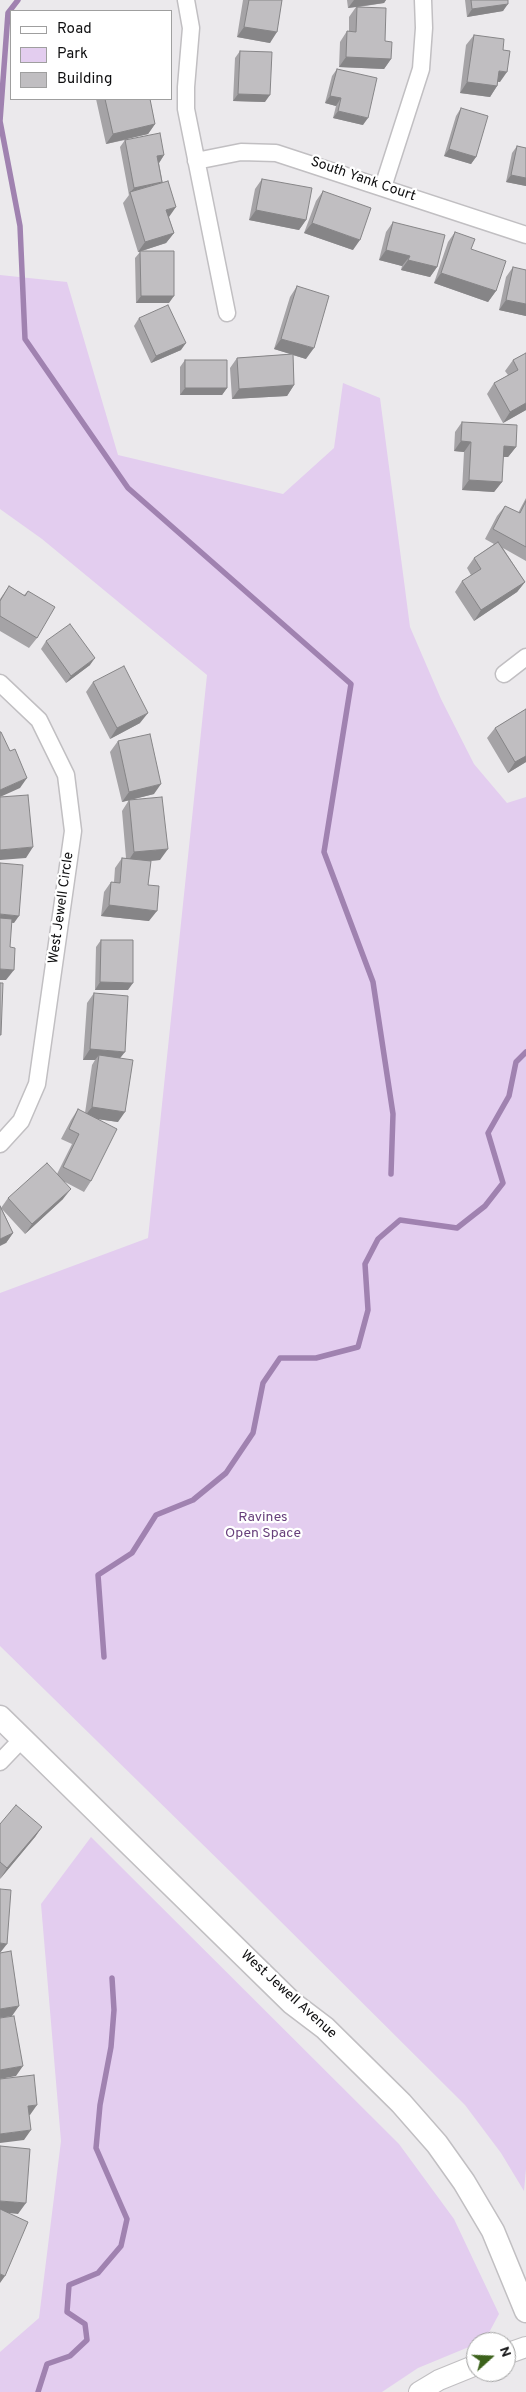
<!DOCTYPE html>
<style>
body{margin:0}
#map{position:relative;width:526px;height:2392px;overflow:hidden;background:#ebe9ec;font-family:Overpass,sans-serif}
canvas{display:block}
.legend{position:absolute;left:10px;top:10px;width:162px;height:90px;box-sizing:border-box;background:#fff;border:1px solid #9f9f9f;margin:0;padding:6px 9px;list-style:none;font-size:15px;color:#0f0f10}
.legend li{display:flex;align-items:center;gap:10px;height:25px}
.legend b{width:25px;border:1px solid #9f9f9f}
.north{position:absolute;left:466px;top:2332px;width:50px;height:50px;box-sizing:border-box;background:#fff;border:1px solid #9f9f9f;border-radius:50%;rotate:70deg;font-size:14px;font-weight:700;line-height:20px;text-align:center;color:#0f0f10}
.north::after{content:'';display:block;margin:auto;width:18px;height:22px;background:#3c621b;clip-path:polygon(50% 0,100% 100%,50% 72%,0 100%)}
</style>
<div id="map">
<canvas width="526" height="2392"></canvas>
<ul class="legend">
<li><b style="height:6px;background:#fff"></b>Road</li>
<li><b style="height:14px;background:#e3cdef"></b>Park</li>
<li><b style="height:14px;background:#c0bec1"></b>Building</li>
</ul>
<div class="north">N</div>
</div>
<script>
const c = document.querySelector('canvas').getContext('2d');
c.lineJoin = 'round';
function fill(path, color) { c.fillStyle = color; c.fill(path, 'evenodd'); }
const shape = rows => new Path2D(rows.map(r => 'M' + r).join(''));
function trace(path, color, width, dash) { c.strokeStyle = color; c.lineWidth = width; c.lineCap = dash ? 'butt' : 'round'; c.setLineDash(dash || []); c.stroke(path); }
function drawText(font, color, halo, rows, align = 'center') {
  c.font = font + ' Overpass,sans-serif'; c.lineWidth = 4.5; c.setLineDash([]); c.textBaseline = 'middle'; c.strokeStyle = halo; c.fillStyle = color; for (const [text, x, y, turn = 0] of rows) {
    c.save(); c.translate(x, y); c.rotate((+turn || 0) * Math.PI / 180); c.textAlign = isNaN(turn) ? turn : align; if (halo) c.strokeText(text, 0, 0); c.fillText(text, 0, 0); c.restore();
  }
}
const green = shape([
 [0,275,67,282,118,455,283,494,334,448,343,383,380,398,410,627,441,699,474,764,507,803,526,797,526,2169,524,2191,501,2153,465,2105,243,1884,0,1646,0,1293,148,1238,207,675,42,539,0,509],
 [91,1837,399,2144,454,2219,499,2314,485,2340,476,2342,476,2344,418,2368,382,2392,0,2392,0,2352,39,2318,61,2141,41,1904]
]);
const stream = shape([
 [18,0,8,13,0,121,20,226,25,339,128,488,351,684,324,852,373,982,393,1114,391,1174],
 [104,1657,98,1575,132,1553,156,1515,193,1500,226,1473,253,1433,263,1383,280,1358,316,1358,358,1347,368,1310,365,1264,378,1239,400,1220,457,1228,485,1206,503,1183,488,1133,509,1096,516,1062,526,1052],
 [38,2392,47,2364,70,2356,87,2340,85,2324,67,2312,69,2285,98,2273,121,2246,127,2219,96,2148,100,2105,111,2047,114,2010,112,1978]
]);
const minor = shape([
 [186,0,191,28,186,87,186,109,227,313],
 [196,161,241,152,276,153,526,235],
 [383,187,421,69,424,28,423,0],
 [504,674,526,657],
 [0,683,39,720,66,775,73,831,37,1084,21,1121,0,1144],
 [0,1762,22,1739]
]);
const tertiary = shape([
 [506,2354,526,2347],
 [419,2392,439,2380,476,2365]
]);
const secondary = shape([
 [0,1717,292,2003,325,2028,401,2103,437,2144,464,2182,493,2231,526,2311]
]);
const wall = shape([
 [243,0,282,0,270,43,237,37],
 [347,0,386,0,384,3,359,7,385,41,391,59,384,69,339,67,340,42,347,31,349,31,349,17,356,7,348,8],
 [465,0,508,0,503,11,467,17],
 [474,35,500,82,498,82,497,86,490,97,460,93,466,45],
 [240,51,265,102,233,101,235,58],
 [337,69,363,125,333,118,336,106,325,103,332,76],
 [96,99,150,99,155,124,148,134,126,139,164,155,159,163,169,217,174,233,166,243,142,251,169,303,136,303,135,258,140,252,138,252,123,203,129,195,120,147,125,140,106,144],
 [461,108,476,157,471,164,444,156,456,116],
 [517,146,526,148,526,186,506,182,512,153],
 [262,179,306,220,299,230,249,220,255,189],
 [323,191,353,250,304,233,316,201],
 [393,222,437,267,430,277,401,270,402,266,379,260,386,232],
 [455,232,471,249,496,291,488,302,434,283,448,242],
 [513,267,526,316,499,310,506,277],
 [297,286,306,359,293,355,294,385,287,396,232,399,230,368,237,358,291,354,274,349,290,297],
 [139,318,181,350,151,363,134,326],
 [526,353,526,410,503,423,487,394,494,383,508,375,505,371,513,360],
 [185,360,227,388,222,395,180,395,180,367],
 [462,422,516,447,508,457,503,457,502,482,494,492,462,490,464,452,454,451,455,432],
 [526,498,526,561,503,548,525,582,517,592,474,621,455,592,462,581,471,575,467,568,474,558,494,544,485,539,497,516,505,506,518,513],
 [9,586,24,595,28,591,37,638,29,648,0,631,0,599],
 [46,641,90,665,66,683,41,649],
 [93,682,140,723,110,739,86,692],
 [526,709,526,762,508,773,487,738,495,728],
 [118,741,154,794,122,802,110,752],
 [129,800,160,860,149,861,148,885,149,921,101,916,104,892,111,882,114,882,115,868,122,858,126,858,122,811],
 [101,940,128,990,95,990,96,947],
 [94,993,120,1058,118,1122,97,1119,91,1181,84,1192,65,1182,63,1199,25,1234,2,1209,13,1233,6,1243,1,1208,8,1198,57,1174,72,1144,61,1139,71,1120,78,1109,85,1113,92,1065,95,1060,83,1060,87,1003],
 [0,1824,42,1827,35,1837,0,1879]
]);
const shadedWall = shape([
 [354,0,386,0,384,3,348,8],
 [508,4,503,11,467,17,472,9],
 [244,27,277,32,270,43,237,37],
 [346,57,391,59,384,69,339,67],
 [499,71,507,72,500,82,492,81],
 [467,82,497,86,490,97,460,93],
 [238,94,270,95,265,102,233,101],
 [330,96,341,98,336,106,325,103],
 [338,111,368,118,363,125,333,118],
 [155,124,148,134,106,144,113,134],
 [449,149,476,157,471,164,444,156],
 [164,155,159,163,152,164,157,156],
 [511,175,526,178,526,186,506,182],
 [162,182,130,192,128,195,134,188],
 [176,207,169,217,159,220,166,210],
 [256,210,306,220,299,230,249,220],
 [312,223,360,240,353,250,304,233],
 [174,233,166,243,138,252,145,242],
 [386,250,410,256,402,266,379,260],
 [408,260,437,267,430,277,401,270],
 [441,273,496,291,488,302,434,283],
 [141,296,174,296,169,303,136,303],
 [506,300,526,304,526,316,499,310],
 [281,339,314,348,306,359,274,349],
 [186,343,181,350,151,363,156,356],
 [294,385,287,396,232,399,239,389],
 [185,388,227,388,222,395,180,395],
 [526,403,526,410,503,423,510,412],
 [461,441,471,442,464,452,454,451],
 [504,446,516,447,508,457,497,457],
 [469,480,502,482,494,492,462,490],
 [525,582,517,592,474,621,481,610],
 [95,658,90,665,66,683,71,676],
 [148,713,140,723,110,739,117,728],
 [526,756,526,762,508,773,515,762],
 [27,778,20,788,0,797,0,790],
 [161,784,154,794,122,802,129,792],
 [33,847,26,858,0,860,0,850],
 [168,849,160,860,127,863,134,852],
 [109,905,157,911,149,921,101,916],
 [0,914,19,916,14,923,0,922],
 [0,969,14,970,6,980,0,980],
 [100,982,133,983,128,990,95,990],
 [90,1049,125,1052,117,1062,99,1055,95,1060,83,1060],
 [92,1107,125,1112,118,1122,84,1117],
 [71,1189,63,1199,25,1234,32,1224],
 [13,1233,6,1243,0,1246,0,1239],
 [42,1827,35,1837,0,1879,7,1868],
 [0,1943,7,1944,0,1953],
 [19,2006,12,2016,0,2018,0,2009],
 [23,2066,16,2076,0,2079,0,2070],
 [37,2105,30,2115,21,2116,28,2106],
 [31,2130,24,2140,0,2143,0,2134],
 [0,2201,26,2203,18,2214,0,2212],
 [0,2274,5,2276,0,2283]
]);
const building = shape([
 [249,0,282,0,277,32,244,27,249,0],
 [471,0,508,0,508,4,472,9,471,0],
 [357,7,386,8,385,41,392,42,391,59,346,57,347,31,356,32,357,7],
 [474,35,504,39,503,50,510,51,507,72,499,71,497,86,467,82,474,35],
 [240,51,272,52,270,95,238,94,240,51],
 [337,69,377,78,368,118,338,111,341,98,330,96,337,69],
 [105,99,150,99,155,124,113,134,105,99],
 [461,108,488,116,476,157,449,149,461,108],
 [160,133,164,155,157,156,162,182,134,188,125,140,160,133],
 [517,146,526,148,526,178,511,175,517,146],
 [262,179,312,188,306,220,256,210,262,179],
 [168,181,176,207,166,210,174,233,145,242,130,192,168,181],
 [323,191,371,208,360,240,312,223,323,191],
 [393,222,445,235,437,267,408,260,410,256,386,250,393,222],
 [455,232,475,239,471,249,506,261,496,291,441,273,455,232],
 [140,251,174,251,174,296,141,296,140,251],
 [513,267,526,270,526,304,506,300,513,267],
 [297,286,329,296,314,348,281,339,297,286],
 [168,305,186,343,156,356,139,318,168,305],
 [526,353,526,403,510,412,494,383,518,370,513,360,526,353],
 [293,354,294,385,239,389,237,358,293,354],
 [185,360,227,360,227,388,185,388,185,360],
 [462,422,517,425,516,447,504,446,502,482,469,480,471,442,461,441,462,422],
 [526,501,526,547,493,529,505,506,520,513,526,501],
 [498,542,525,582,481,610,462,581,481,569,474,558,498,542],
 [9,586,25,596,28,591,55,607,37,638,0,616,0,601,9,586],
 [70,624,95,658,71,676,46,641,70,624],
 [124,666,148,713,117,728,93,682,124,666],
 [526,709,526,756,515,762,495,728,526,709],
 [0,732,1,732,10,751,15,749,27,778,0,790,0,732],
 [150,734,161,784,129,792,118,741,150,734],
 [28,795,33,847,0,850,0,797,28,795],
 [162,797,168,849,134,852,129,800,162,797],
 [122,858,151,861,148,885,159,886,157,911,109,905,111,882,120,883,122,858],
 [0,863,23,865,19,916,0,914,0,863],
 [0,918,12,919,10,947,15,948,14,970,0,969,0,918],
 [101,940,133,940,133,983,100,982,101,940],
 [0,983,3,983,1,1035,0,1035,0,983],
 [94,993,128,996,125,1052,90,1049,94,993],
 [99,1055,133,1060,125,1112,92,1107,99,1055],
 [78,1109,117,1129,91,1181,63,1167,79,1134,69,1129,78,1109],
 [47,1163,71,1189,32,1224,8,1198,47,1163],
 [0,1206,13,1233,0,1239,0,1206],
 [16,1805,42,1827,7,1868,0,1862,0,1824,16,1805],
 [0,1889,11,1890,7,1944,0,1943,0,1889],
 [11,1951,19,2006,0,2009,0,1953,11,1951],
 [14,2016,23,2066,0,2070,0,2018,14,2016],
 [34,2075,37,2105,28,2106,31,2130,0,2134,0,2079,34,2075],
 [0,2146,30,2149,26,2203,0,2201,0,2146],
 [0,2209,28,2222,5,2276,0,2274,0,2209]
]);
const streetNames = [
 ["South Yank Court",363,180,19],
 ["West Jewell Circle",62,908,-82],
 ["West Jewell Avenue",288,1995,42]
];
const parkNames = [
 ["Ravines",263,1518],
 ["Open Space",263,1534]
];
fill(green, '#e3cdef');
trace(stream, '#a082b0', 5.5);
trace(minor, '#c1bfc2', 19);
trace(tertiary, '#c1bfc2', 22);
trace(secondary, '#c1bfc2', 25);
trace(minor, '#fff', 16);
trace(tertiary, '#fff', 20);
trace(secondary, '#fff', 22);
fill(wall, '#a5a3a6');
fill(shadedWall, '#868587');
fill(building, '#c0bec1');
trace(building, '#868587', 1);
drawText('14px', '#0f0f10', '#fff', streetNames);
drawText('14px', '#673f7b', '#fff', parkNames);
</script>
